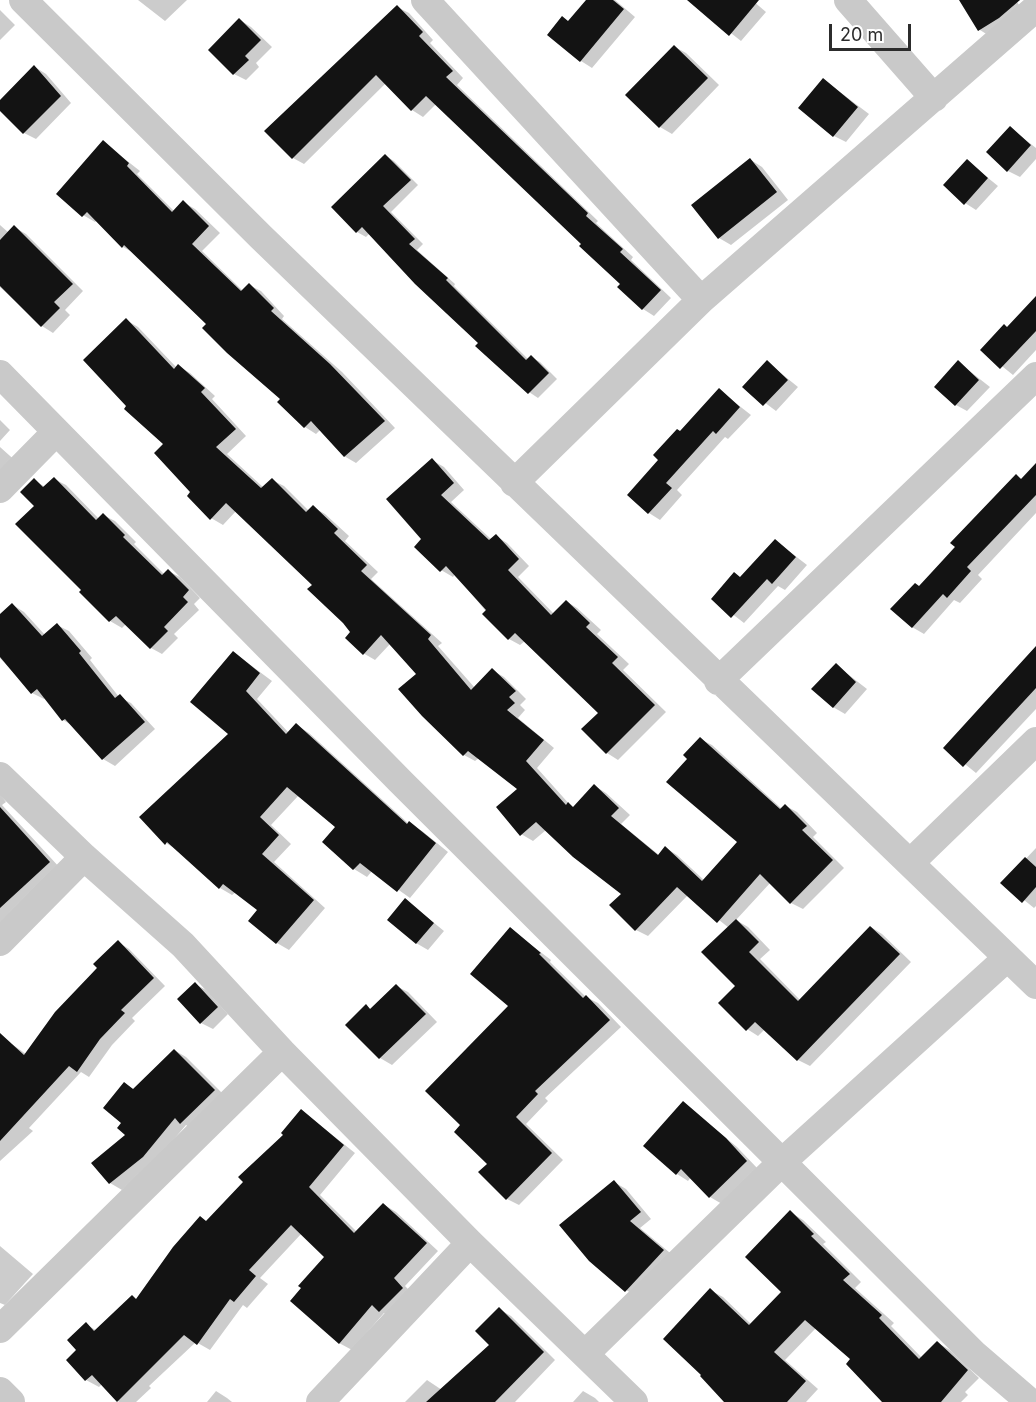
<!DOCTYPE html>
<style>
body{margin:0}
#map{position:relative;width:1036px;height:1402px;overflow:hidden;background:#fff;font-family:Inter,sans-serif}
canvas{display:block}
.scale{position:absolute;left:829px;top:24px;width:82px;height:27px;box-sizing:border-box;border:3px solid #2c2c2c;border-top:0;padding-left:8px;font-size:18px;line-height:21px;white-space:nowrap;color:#2c2c2c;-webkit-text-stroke:4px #fff;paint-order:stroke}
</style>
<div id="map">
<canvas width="1036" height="1402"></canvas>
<div class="scale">20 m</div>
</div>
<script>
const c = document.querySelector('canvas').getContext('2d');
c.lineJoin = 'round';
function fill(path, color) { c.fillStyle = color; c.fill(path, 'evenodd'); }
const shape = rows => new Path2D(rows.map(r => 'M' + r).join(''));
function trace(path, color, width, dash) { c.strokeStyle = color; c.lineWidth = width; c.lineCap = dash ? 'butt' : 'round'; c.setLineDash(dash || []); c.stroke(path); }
const shadow = shape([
 [138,0,187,0,165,21],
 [588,0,615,0,635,17,592,68,581,61,569,22],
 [689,0,752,0,766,12,741,41],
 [961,0,1016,0,1024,13,991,37,980,30],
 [397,7,409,13,433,40,430,43,463,78,457,85,598,221,596,223,633,257,631,260,671,298,654,316,643,309,619,287,622,284,583,244,436,104,423,117,412,110,386,83,304,164,293,158],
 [0,10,15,25,0,40],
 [240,20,251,27,272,47,256,63,259,67,246,80,234,74],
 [675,47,686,53,719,85,672,134,660,127,628,95],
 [35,67,46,74,71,103,36,139,24,133,0,109,0,102],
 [824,80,869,114,846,142,834,136],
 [1010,128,1036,148,1036,159,1020,177,1008,171],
 [103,142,140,171,137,174,174,211,183,202,195,209,220,233,202,251,243,291,249,285,261,291,284,316,282,319,342,372,395,428,356,463,344,456,321,429,316,434,305,427,283,399,134,253,123,247,97,220,95,222,83,215],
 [386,156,394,161,418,185,391,212,423,244,417,250,455,284,454,286,529,360,531,357,540,362,557,379,538,398,529,392,370,233,366,237,357,232],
 [751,160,762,167,788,200,731,245,719,238,693,206],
 [967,161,998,186,976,210,965,203],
 [0,225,9,233,14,227,26,234,83,291,65,310,70,315,53,333,42,326,0,287],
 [1036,298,1036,350,1013,375,982,350,1008,328],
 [126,320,138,327,177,368,178,366,190,373,215,396,212,399,246,436,227,454,264,488,272,480,284,486,309,511,313,507,325,514,349,536,345,541,378,572,371,579,442,643,438,646,475,688,492,670,504,677,526,699,520,705,525,710,518,718,554,748,537,768,571,806,574,808,595,786,606,793,630,815,621,824,659,855,666,848,677,855,705,881,740,842,689,759,700,739,712,745,782,809,786,806,797,812,817,833,813,837,844,868,803,909,791,903,771,882,736,920,748,927,770,950,760,959,801,1001,871,927,882,934,911,962,810,1066,798,1060,765,1029,758,1036,747,1029,729,928,688,895,648,936,636,930,623,893,546,830,533,841,521,834,519,789,479,758,475,761,464,755,418,674,390,644,375,660,363,653,352,632,314,585,237,510,223,525,211,518,192,492,165,444,128,406],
 [767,362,798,387,776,411,744,387],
 [958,362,990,387,967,411,956,405],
 [719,390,751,415,728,439,725,437,677,490,682,495,660,520,649,513,660,460],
 [0,420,10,430,0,441],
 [0,447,19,464,0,484],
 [432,460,444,467,464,490,451,502,492,540,496,536,507,543,529,566,518,577,554,614,566,601,577,608,601,630,597,634,629,664,623,670,666,712,618,760,607,753,600,713,525,641,520,645,509,639,455,574,453,577,441,570,423,539],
 [1036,465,1036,513,978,575,982,579,960,603,954,600,924,634,912,627,920,587,1016,476,1023,480],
 [54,479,66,485,99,519,103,515,115,521,136,542,134,544,165,575,168,571,180,577,200,598,194,604,199,610,174,634,178,638,162,654,151,648,126,624,122,628,110,621,81,592,84,590,36,507,34,480,45,487],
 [776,541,807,565,785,590,778,586,744,623,713,599,741,578],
 [13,605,24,612,45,635,57,625,69,631,92,658,90,660,119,697,131,703,155,729,115,766,103,759,73,726,63,720,46,697,44,699,32,693,0,658,0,614],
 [1036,650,1036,709,976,773,945,748],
 [233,652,272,681,257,699,289,733,296,725,309,733,409,824,422,831,448,852,410,898,372,871,367,877,354,869,324,841,338,827,299,795,271,825,291,844,274,862,325,908,289,950,277,943,260,910,236,892,232,895,220,888,179,851,166,843,142,817,230,734],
 [836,665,867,689,845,714,833,707],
 [0,794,6,802,2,805,61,869,0,929],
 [1036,848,1036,906,1034,908,1003,883],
 [406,900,444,931,428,950,416,943],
 [510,929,551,960,550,962,586,997,598,1003,621,1027,545,1098,548,1101,526,1124,563,1160,519,1205,507,1199,481,1172,489,1163,462,1125,511,1006],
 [118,942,129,949,165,986,132,1018,135,1021,112,1045,89,1077,81,1072,29,1128,33,1131,0,1161,0,1046,6,1040,26,1054],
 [195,984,206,990,228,1014,213,1029,201,1023],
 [396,986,408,992,437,1022,392,1065,380,1058,347,1025,366,1006,371,1009],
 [174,1050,186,1057,226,1097,193,1130,186,1125,154,1163,122,1190,110,1183,93,1163,127,1135,125,1084,135,1090],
 [683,1103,737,1147,758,1169,722,1204,710,1197,691,1177,688,1181,677,1174,645,1146],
 [302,1111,355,1153,320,1195,357,1232,383,1204,396,1212,438,1251,405,1286,414,1295,392,1318,384,1313,352,1350,339,1343,326,1257,302,1233,260,1278,268,1284,247,1308,243,1305,210,1350,196,1342,149,1386,151,1388,136,1402,119,1402,102,1384,99,1387,86,1380,78,1350,86,1324,97,1331,138,1300,201,1218,207,1222,245,1182],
 [614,1182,626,1189,651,1219,640,1228,675,1257,638,1297,626,1290],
 [790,1212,803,1220,826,1242,823,1244,861,1282,855,1288,894,1323,891,1326,922,1358,938,1343,950,1350,979,1378,965,1392,968,1395,961,1402,884,1402,852,1359,816,1328,785,1360,818,1389,806,1402,726,1402,710,1290,723,1297,751,1324,783,1292],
 [0,1246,33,1274,5,1305,0,1303],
 [499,1309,511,1316,555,1360,515,1402,405,1402,427,1380,442,1390,491,1345],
 [216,1391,227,1398,232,1402,207,1402],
 [583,1391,595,1398,599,1402,573,1402]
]);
const building = shape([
 [586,0,613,0,624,9,580,62,547,35,562,16,568,21],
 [687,0,759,0,729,36],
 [959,0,1020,0,999,18,978,31],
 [397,5,423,32,419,36,453,71,446,77,588,213,586,216,623,249,620,252,661,290,642,310,617,287,620,284,579,246,581,244,426,96,411,111,376,75,292,159,264,131],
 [239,18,261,40,245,56,249,60,233,75,208,50],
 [674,45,708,78,659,128,625,95],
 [34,65,61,96,23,134,0,111,0,100],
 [823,78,858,107,833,137,798,108],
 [1010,126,1031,145,1007,172,986,152],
 [103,140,129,163,127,166,172,212,183,200,209,226,192,244,241,291,249,283,274,308,271,311,330,364,385,421,344,457,311,421,304,428,277,402,280,399,227,353,202,328,206,324,124,245,122,248,87,212,82,217,56,194],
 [385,154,411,180,383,206,415,239,409,244,448,278,446,280,526,360,531,355,549,373,528,394,475,346,478,343,415,284,362,227,356,233,331,207],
 [750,158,777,192,718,239,691,205],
 [967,159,988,178,964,205,943,185],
 [14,225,73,284,54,302,60,308,41,327,0,286,0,240],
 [1036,296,1036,331,1000,369,980,350,1004,324,1007,327],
 [126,318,174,369,178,364,205,388,201,392,236,429,216,447,261,488,272,478,306,512,313,505,338,529,334,533,367,565,361,571,431,635,428,639,471,690,492,668,516,691,509,697,515,703,507,710,544,740,526,761,566,805,568,802,573,807,594,784,619,808,611,816,658,855,665,846,702,881,737,842,666,782,687,759,683,755,700,737,780,809,785,804,807,826,802,830,833,860,790,904,760,874,717,923,677,887,635,931,609,905,621,894,573,857,536,822,520,836,496,807,517,789,468,751,463,756,422,716,398,689,416,674,381,635,363,655,345,638,350,632,343,623,307,589,312,585,226,503,210,520,187,496,190,492,154,453,163,444,124,409,126,406,83,360],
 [767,360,788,380,763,406,742,387],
 [958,360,979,380,955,406,934,387],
 [719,388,740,407,716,434,713,431,666,483,672,488,648,514,627,495,658,460,653,455,677,429,680,431],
 [432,458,454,483,441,495,489,540,496,534,519,559,508,570,551,615,566,600,590,623,586,627,618,657,612,663,655,705,606,754,581,729,598,713,515,633,508,640,482,614,486,610,446,566,440,572,414,547,421,539,386,499],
 [1036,463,1036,495,967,567,971,571,947,598,943,594,912,628,890,609,915,583,919,586,955,547,950,543,1016,474,1021,479],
 [54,477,96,520,103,513,125,535,123,537,162,575,168,569,189,590,183,597,188,602,164,627,168,631,150,649,116,616,109,622,79,592,81,590,15,524,34,506,20,492,34,478,43,487],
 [775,539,796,557,772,584,767,579,731,618,711,599,734,572,740,577],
 [12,603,42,636,57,623,81,651,79,653,115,698,120,694,145,722,102,760,65,719,62,721,37,689,31,694,0,657,0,614],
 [1036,646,1036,688,963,767,943,748],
 [233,651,260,673,246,691,286,734,296,723,407,824,409,821,436,843,397,892,360,863,353,870,322,842,335,827,287,787,260,817,279,835,262,854,314,900,276,944,248,921,257,910,223,884,219,889,167,842,165,845,139,817,228,734,190,702],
 [836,663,856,682,833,708,811,689],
 [0,807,50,862,0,908],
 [1025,857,1036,867,1036,887,1022,903,1000,883],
 [405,898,434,923,416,944,387,920],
 [736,919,759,942,749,952,798,1001,870,926,900,954,797,1061,755,1022,746,1031,718,1003,735,986,701,952],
 [510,927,541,953,539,954,583,998,586,995,610,1020,535,1091,538,1094,516,1117,552,1153,506,1200,478,1172,487,1164,454,1132,460,1125,425,1091,508,1006,470,974],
 [118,940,154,978,121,1010,125,1013,100,1039,77,1072,69,1066,0,1141,0,1033,24,1055,55,1012,97,968,93,964],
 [195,982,218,1007,200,1024,177,999],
 [396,984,426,1014,379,1059,345,1025,366,1004,370,1009],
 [174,1049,215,1090,180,1124,175,1118,143,1157,109,1184,91,1163,125,1135,117,1128,121,1123,103,1108,124,1082,133,1089],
 [683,1101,726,1138,747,1161,709,1198,681,1169,676,1175,643,1146],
 [301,1109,344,1145,309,1187,354,1233,383,1203,427,1243,394,1278,403,1288,379,1312,372,1305,339,1344,290,1301,301,1288,298,1286,324,1257,291,1225,249,1270,256,1276,234,1302,230,1299,197,1345,184,1335,117,1402,92,1375,85,1381,66,1360,76,1350,67,1340,86,1322,94,1331,132,1295,136,1299,173,1247,200,1216,206,1221,243,1182,238,1177,283,1135,281,1133],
 [614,1180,641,1212,630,1221,664,1250,625,1292,589,1261,559,1225],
 [790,1210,814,1234,811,1236,850,1274,843,1280,882,1315,879,1318,919,1359,937,1341,968,1370,941,1402,882,1402,846,1364,850,1359,805,1320,774,1352,806,1381,787,1402,724,1402,700,1376,701,1375,663,1339,710,1288,749,1325,781,1292,745,1257],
 [499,1307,544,1352,495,1402,426,1402,489,1345,475,1331]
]);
const minor = shape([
 [23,0,261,237,1036,985],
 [425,0,701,300],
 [848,0,934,98],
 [0,374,400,781,974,1354,1030,1402],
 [514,483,701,300,1036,8],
 [0,489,56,432],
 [718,681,1036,376],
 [0,776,84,857,183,945,282,1052,470,1243,634,1402],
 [910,863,1036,741],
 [0,942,84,857],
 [0,1329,282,1052],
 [586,1353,782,1162,1007,958],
 [0,1391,11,1402],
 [320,1402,470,1243]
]);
fill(shadow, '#0003');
fill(building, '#131313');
trace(minor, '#c9c9c9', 28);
</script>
